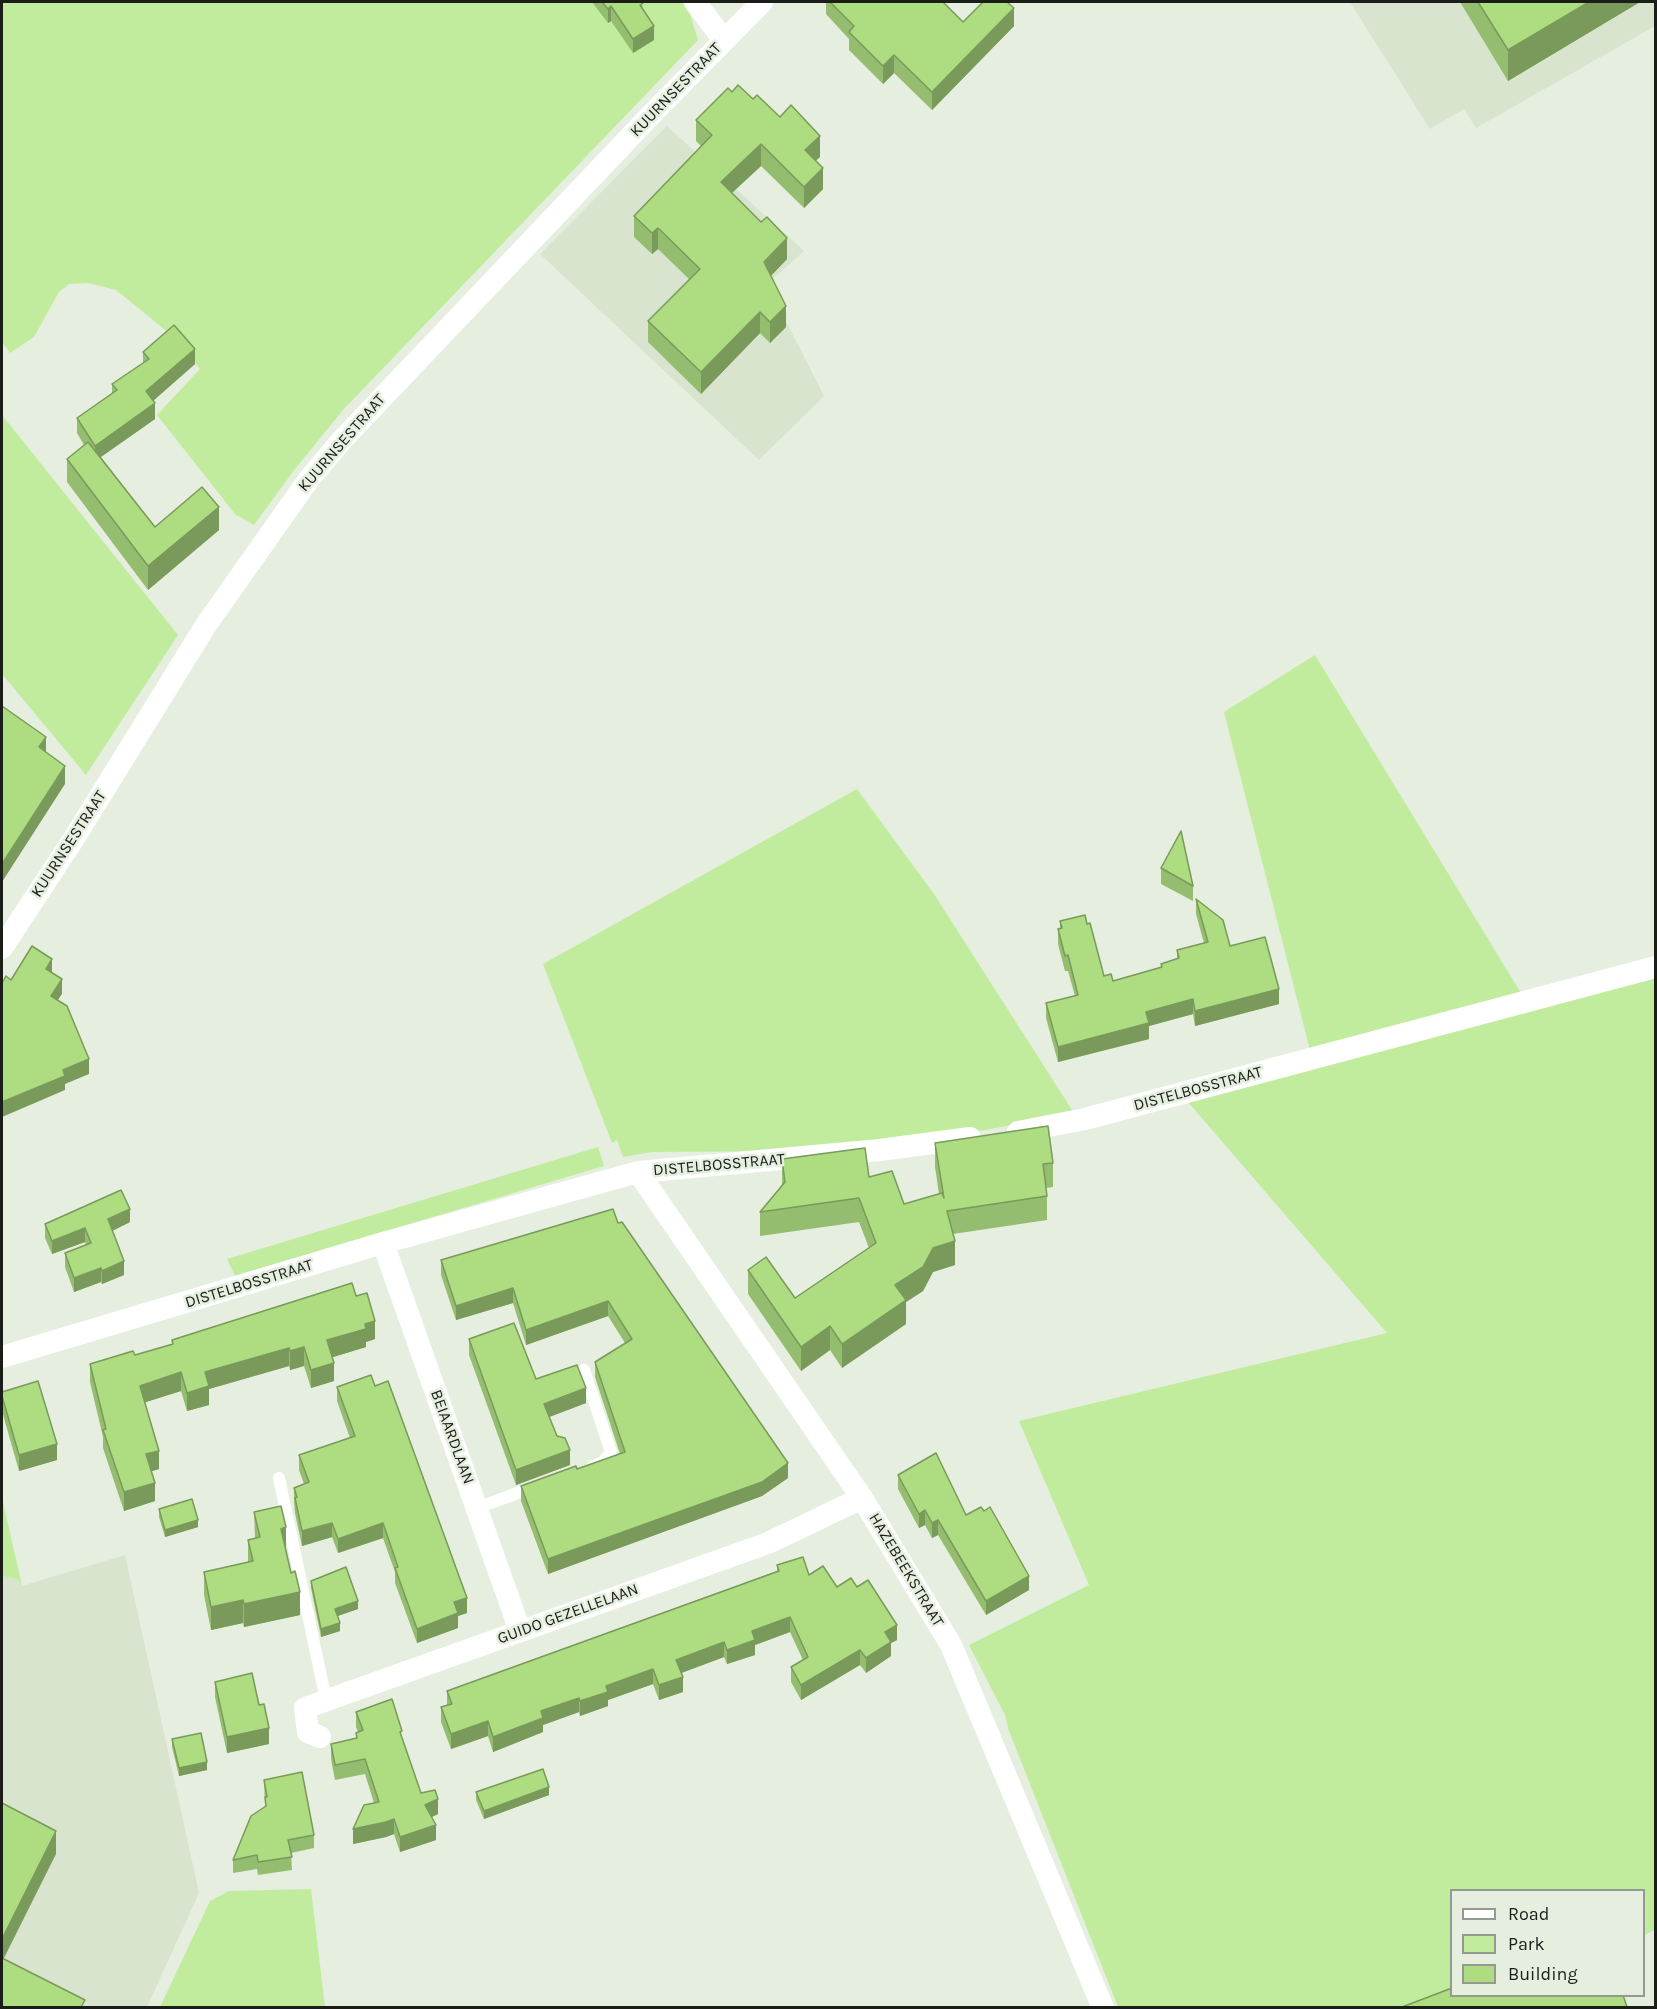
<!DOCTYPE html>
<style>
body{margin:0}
#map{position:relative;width:1657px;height:2009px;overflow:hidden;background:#e5eedf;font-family:Karla,sans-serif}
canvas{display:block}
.frame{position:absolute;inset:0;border:3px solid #1b1d18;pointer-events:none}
.legend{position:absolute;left:1450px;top:1889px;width:195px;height:108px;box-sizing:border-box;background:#e5eedf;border:2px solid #949a8f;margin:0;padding:8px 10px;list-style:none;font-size:18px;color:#1b1d18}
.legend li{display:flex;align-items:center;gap:12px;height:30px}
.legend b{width:30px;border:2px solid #949a8f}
</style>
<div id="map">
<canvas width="1657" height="2009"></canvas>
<div class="frame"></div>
<ul class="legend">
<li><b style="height:8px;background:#fff"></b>Road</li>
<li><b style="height:16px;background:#c2ec9d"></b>Park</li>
<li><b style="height:16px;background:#addc81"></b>Building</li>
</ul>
</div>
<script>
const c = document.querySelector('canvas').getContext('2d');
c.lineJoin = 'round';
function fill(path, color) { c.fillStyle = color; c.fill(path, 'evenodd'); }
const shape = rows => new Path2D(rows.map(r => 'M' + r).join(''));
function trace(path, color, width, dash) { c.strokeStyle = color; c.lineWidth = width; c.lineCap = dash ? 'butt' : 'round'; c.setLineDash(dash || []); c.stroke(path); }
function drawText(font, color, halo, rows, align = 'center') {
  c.font = font + ' Karla,sans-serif'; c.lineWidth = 5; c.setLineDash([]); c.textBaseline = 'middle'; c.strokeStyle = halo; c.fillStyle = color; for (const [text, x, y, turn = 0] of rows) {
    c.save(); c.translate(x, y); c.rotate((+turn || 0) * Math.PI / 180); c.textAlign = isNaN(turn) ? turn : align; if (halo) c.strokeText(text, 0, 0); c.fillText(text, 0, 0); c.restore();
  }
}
const built = shape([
 [1350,2,1655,2,1655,26,1476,128,1464,109,1430,129],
 [667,126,804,251,767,284,824,396,759,460,540,254],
 [125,1555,199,1893,147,2007,2,2008,2,1576,17,1579,22,1586]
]);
const green = shape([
 [2,2,682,2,690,14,698,40,343,410,295,469,254,525,235,514,157,415,200,369,175,338,116,290,88,283,69,284,59,292,34,337,10,353,2,342],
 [2,415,178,635,86,775,2,674],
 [1315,655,1524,998,1311,1054,1224,712],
 [857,789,934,894,1074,1113,986,1130,806,1151,652,1152,623,1157,617,1140,612,1143,543,964],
 [1655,977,1655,1930,1644,1935,1644,1890,1452,1890,1452,1996,1458,2007,1118,2007,1009,1731,1005,1715,969,1645,1089,1585,1019,1421,1387,1333,1188,1102],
 [598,1147,604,1166,235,1276,227,1259],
 [2,1497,22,1586,17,1579,2,1576],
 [311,1889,325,2007,160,2007,210,1901,229,1891]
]);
const lane = shape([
 [584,1370,611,1452,603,1462,593,1466],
 [279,1478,326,1700],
 [477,1508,534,1487]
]);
const street = shape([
 [695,2,724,40],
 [2,948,73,840,206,625,309,479,342,440,648,118,762,2],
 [1018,1132,1085,1119,1656,967],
 [638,1172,862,1498,951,1645,1103,2008],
 [383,1243,520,1631],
 [2,1357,383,1243,638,1172,880,1150,970,1138],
 [320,1737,308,1732,305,1708,768,1543,862,1498]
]);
const wall = shape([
 [592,2,642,2,643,11,654,40,633,53,611,21,608,23],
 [826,2,943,2,963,22,1014,26,932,110,894,73,883,84,849,50,849,39,826,14],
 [1460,2,1640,2,1508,81],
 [732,92,753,99,820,157,816,160,823,189,804,208,761,166,732,193,787,259,771,276,786,327,770,343,760,333,701,394,648,342,648,321,689,279,658,249,652,254,634,237,634,216,701,146,696,141,696,120],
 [143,352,195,364,153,401,155,419,101,457,155,527,219,530,148,590,67,482,67,459,84,445,77,433,77,418,112,393,112,384,143,363],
 [1161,868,1193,886,1193,901,1161,884],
 [1196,899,1230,946,1279,1004,1195,1026,1193,1014,1149,1026,1149,1039,1058,1062,1046,1018,1046,1003,1075,996,1068,971,1065,971,1058,944,1058,929,1060,928,1060,921,1104,976,1113,981,1161,967,1161,964,1177,959,1177,950,1204,943,1196,914],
 [935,1143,1053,1163,1053,1187,1046,1188,1047,1196,1047,1220,953,1234,955,1265,933,1272,923,1291,906,1302,906,1324,842,1368,830,1350,801,1371,748,1294,748,1270,795,1298,869,1248,859,1222,760,1236,760,1212,782,1185,782,1159,869,1177,904,1204,939,1194,935,1167],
 [130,1222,112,1231,124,1275,102,1284,101,1282,74,1292,65,1267,65,1253,86,1245,85,1242,52,1254,45,1238,45,1224],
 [618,1223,788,1478,762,1496,548,1574,521,1501,521,1486,577,1469,620,1454,595,1377,595,1362,625,1343,608,1316,526,1345,513,1303,456,1320,441,1275,441,1260],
 [356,1296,375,1339,366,1342,366,1347,332,1357,334,1381,311,1388,304,1366,290,1370,289,1366,209,1389,209,1405,187,1411,181,1391,145,1402,159,1469,151,1471,155,1501,124,1511,103,1448,103,1437,90,1382,90,1364,135,1355,172,1344,172,1340],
 [469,1339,536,1379,586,1403,549,1417,570,1465,516,1485,469,1355],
 [337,1387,467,1613,458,1616,458,1628,417,1643,395,1583,395,1572,383,1538,338,1553,332,1537,302,1546,295,1513,294,1502,294,1488,304,1484,299,1470,299,1455,350,1438,337,1401],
 [2,1392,57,1460,19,1471,2,1411],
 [898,1475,966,1515,1029,1590,986,1615,938,1535,932,1538,925,1525,919,1528,898,1489],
 [159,1509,198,1527,165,1537,159,1517],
 [254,1512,286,1550,300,1615,244,1627,243,1623,211,1630,204,1595,204,1572,248,1562,248,1540,255,1538],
 [777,1565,809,1575,837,1587,857,1587,897,1640,891,1643,891,1656,866,1673,860,1665,801,1700,791,1682,791,1667,803,1660,790,1632,755,1645,755,1655,727,1664,724,1657,681,1673,683,1692,659,1700,653,1684,608,1700,608,1706,580,1716,579,1712,543,1725,543,1732,493,1752,488,1736,451,1749,441,1722,441,1707,447,1705,447,1691,777,1571],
 [311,1581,358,1609,337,1616,340,1631,321,1637,311,1588],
 [215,1682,259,1705,269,1744,227,1753,215,1697],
 [356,1712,402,1740,421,1793,438,1814,432,1817,436,1840,400,1852,394,1834,386,1837,353,1844,374,1803,365,1774,335,1780,331,1759,331,1744,356,1738,356,1733,358,1732,356,1727],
 [172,1739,207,1770,179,1776,172,1747],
 [264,1780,314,1835,314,1848,291,1853,292,1870,258,1875,257,1869,233,1873,233,1860,265,1807],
 [476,1792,549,1795,484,1819,476,1800]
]);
const shadedWall = shape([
 [1589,2,1640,2,1508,81,1508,50],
 [611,6,611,21,608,23,608,9],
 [1014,8,1014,26,932,110,932,92],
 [654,26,654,40,633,53,633,39],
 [894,55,894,73,883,84,883,66],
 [820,136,820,157,805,171,805,150],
 [761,144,761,166,721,203,721,182],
 [823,168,823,189,804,208,804,187],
 [658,228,658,249,652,254,652,233],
 [787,238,787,259,764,283,764,262],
 [786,306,786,327,770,343,770,322],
 [760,312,760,333,701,394,701,372],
 [195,349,195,364,146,407,146,391],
 [155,403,155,419,95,461,95,446],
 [219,507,219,530,148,590,148,566],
 [46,737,46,755,39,747],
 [65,766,65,784,2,882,2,864],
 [52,959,52,974,46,969],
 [62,979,62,994,51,1010,51,996],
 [1279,989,1279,1004,1195,1026,1195,1011],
 [1193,999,1193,1014,1149,1026,1149,1039,1058,1062,1058,1047,1146,1012],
 [89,1059,89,1074,65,1084,65,1090,2,1117,2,1102,63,1070],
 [130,1209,130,1222,108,1233,108,1219],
 [85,1228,85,1242,52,1254,52,1241],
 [955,1241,955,1265,933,1272,923,1291,906,1302,906,1324,842,1368,842,1344,895,1285,933,1248],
 [124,1261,124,1275,102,1284,102,1271],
 [101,1268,101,1282,74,1292,74,1278],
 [513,1288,513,1303,456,1320,456,1306],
 [608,1301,608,1316,526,1345,526,1330],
 [375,1321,375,1339,366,1342,366,1347,327,1359,327,1340,365,1324],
 [830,1326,830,1350,801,1371,801,1347],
 [304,1347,304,1366,290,1370,290,1351],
 [289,1348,289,1366,209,1389,209,1405,187,1411,187,1393,205,1372],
 [334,1363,334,1381,311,1388,311,1370],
 [181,1372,181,1391,140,1404,140,1386],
 [586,1388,586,1403,544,1419,544,1404],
 [57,1444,57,1460,19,1471,19,1455],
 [570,1450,570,1465,516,1485,516,1470],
 [159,1451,159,1469,146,1473,146,1454],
 [788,1463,788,1478,762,1496,548,1574,548,1559],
 [155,1483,155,1501,124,1511,124,1492],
 [925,1510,925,1525,919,1528,919,1514],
 [198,1520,198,1527,165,1537,165,1530],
 [938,1520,938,1535,932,1538,932,1523],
 [332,1523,332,1537,302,1546,302,1531],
 [383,1523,383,1538,338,1553,338,1539],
 [286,1527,286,1550,281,1529],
 [1029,1576,1029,1590,986,1615,986,1601],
 [300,1592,300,1615,244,1627,244,1604],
 [467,1598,467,1613,458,1616,458,1628,417,1643,417,1629,454,1602],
 [243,1600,243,1623,211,1630,211,1607],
 [358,1601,358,1609,335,1617,335,1609],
 [790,1617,790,1632,755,1645,755,1655,727,1664,727,1650,752,1631],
 [340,1623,340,1631,321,1637,321,1629],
 [897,1625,897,1640,891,1643,891,1656,866,1673,866,1658,885,1632],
 [724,1642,724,1657,676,1675,676,1660],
 [860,1650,860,1665,801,1700,801,1685],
 [653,1669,653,1684,608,1700,608,1706,580,1716,580,1701,606,1686],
 [683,1677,683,1692,659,1700,659,1685],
 [579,1698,579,1712,543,1725,543,1732,493,1752,493,1737,541,1711],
 [488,1721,488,1736,451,1749,451,1734],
 [269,1728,269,1744,227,1753,227,1737],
 [207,1762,207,1770,179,1776,179,1768],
 [549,1787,549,1795,484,1819,484,1811],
 [438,1799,438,1814,425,1820,425,1805],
 [394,1819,394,1834,386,1837,353,1844,353,1829],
 [436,1825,436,1840,400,1852,400,1837],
 [56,1831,56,1854,2,1962,2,1939]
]);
const building = shape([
 [602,2,642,2,643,3,640,5,654,26,633,39,611,6,608,9,602,2],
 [830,2,943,2,963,22,983,2,1007,2,1014,8,932,92,894,55,883,66,849,32,854,26,830,2],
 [1478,2,1589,2,1508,50,1478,2],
 [738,85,753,99,757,95,780,117,791,105,820,136,805,150,823,168,804,187,761,144,721,182,761,222,767,217,787,238,764,262,786,306,770,322,760,312,701,372,648,321,700,269,658,228,652,233,634,216,712,135,696,120,728,88,732,92,738,85],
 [174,325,195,349,146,391,155,403,95,446,77,418,117,390,112,384,149,359,143,352,174,325],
 [88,442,155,527,202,487,219,507,148,566,67,459,88,442],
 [2,706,46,737,39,747,65,766,2,864,2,706],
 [1181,831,1193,886,1161,868,1181,831],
 [1196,899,1223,920,1230,946,1265,937,1279,989,1195,1011,1193,999,1146,1012,1149,1023,1058,1047,1046,1003,1078,995,1068,955,1065,956,1058,929,1062,928,1060,921,1085,915,1087,924,1090,923,1104,976,1111,974,1113,981,1162,967,1161,964,1179,958,1177,950,1208,942,1196,899],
 [32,946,52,959,46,969,62,979,51,996,67,1006,89,1059,63,1070,65,1076,2,1102,2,983,6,976,11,980,32,946],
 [1048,1126,1053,1163,1043,1164,1047,1196,947,1211,955,1241,933,1248,923,1267,895,1285,906,1300,842,1344,830,1326,801,1347,748,1270,766,1257,795,1298,876,1243,859,1198,760,1212,785,1182,782,1159,865,1148,869,1177,892,1171,904,1204,942,1193,944,1198,935,1143,1048,1126],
 [121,1190,130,1209,108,1219,124,1261,102,1271,101,1268,74,1278,65,1253,91,1243,85,1228,52,1241,45,1224,121,1190],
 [613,1209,618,1223,622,1222,788,1463,762,1482,548,1559,521,1486,576,1466,577,1469,625,1452,595,1362,632,1339,608,1301,526,1330,513,1288,456,1306,441,1260,613,1209],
 [352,1283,356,1296,367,1293,375,1321,365,1324,366,1329,327,1340,334,1363,311,1370,304,1347,290,1351,289,1348,205,1372,209,1386,187,1393,181,1372,140,1386,159,1451,146,1454,155,1483,124,1492,103,1430,106,1429,90,1364,133,1351,135,1355,173,1344,172,1340,352,1283],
 [514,1323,536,1379,577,1365,586,1388,544,1404,557,1436,565,1438,570,1450,516,1470,469,1339,514,1323],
 [371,1375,375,1386,388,1381,467,1598,454,1602,458,1613,417,1629,395,1568,398,1567,383,1523,338,1539,332,1523,302,1531,295,1498,297,1497,294,1488,309,1482,299,1455,355,1436,337,1387,371,1375],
 [38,1381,57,1444,19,1455,2,1396,2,1392,38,1381],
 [936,1453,966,1515,981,1507,984,1511,990,1507,1029,1576,986,1601,938,1520,932,1523,925,1510,919,1514,898,1475,936,1453],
 [192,1499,198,1520,165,1530,159,1509,192,1499],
 [281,1506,286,1527,281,1529,291,1573,295,1571,300,1592,244,1604,243,1600,211,1607,204,1572,253,1561,248,1540,260,1537,254,1512,281,1506],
 [803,1557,809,1575,823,1566,837,1587,851,1578,857,1587,868,1580,897,1625,885,1632,891,1642,866,1658,860,1650,801,1685,791,1667,808,1657,790,1617,752,1631,755,1640,727,1650,724,1642,676,1660,683,1677,659,1685,653,1669,606,1686,608,1692,580,1701,579,1698,541,1711,543,1718,493,1737,488,1721,451,1734,441,1707,452,1704,447,1691,779,1571,777,1565,803,1557],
 [346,1567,358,1601,335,1609,340,1623,321,1629,311,1581,346,1567],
 [252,1673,259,1705,264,1704,269,1728,227,1737,215,1682,252,1673],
 [392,1699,402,1731,400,1732,421,1793,435,1790,438,1799,425,1805,436,1825,400,1837,394,1819,386,1822,353,1829,364,1805,379,1802,365,1759,335,1765,331,1744,357,1738,356,1733,363,1730,356,1712,392,1699],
 [201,1733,207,1762,179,1768,172,1739,201,1733],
 [543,1769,549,1787,484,1811,476,1792,543,1769],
 [302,1772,314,1835,288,1840,292,1857,258,1862,257,1855,233,1860,251,1816,266,1806,265,1797,267,1797,264,1780,302,1772],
 [2,1803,56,1831,2,1939,2,1803],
 [2,1958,85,2000,81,2007,2,2007,2,1958],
 [1452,1988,1452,1995,1623,1995,1627,2007,1402,2007,1452,1988]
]);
const streetNames = [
 ["KUURNSESTRAAT",676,90,-46],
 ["KUURNSESTRAAT",342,443,-49],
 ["KUURNSESTRAAT",69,844,-57],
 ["DISTELBOSSTRAAT",1198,1089,-15],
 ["DISTELBOSSTRAAT",719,1165,-5],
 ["DISTELBOSSTRAAT",249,1284,-17],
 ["BEIAARDLAAN",452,1437,70],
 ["HAZEBEEKSTRAAT",906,1570,59],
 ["GUIDO GEZELLELAAN",568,1614,-20]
];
fill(built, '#d8e4ce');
fill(green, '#c2ec9d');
trace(lane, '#fff', 12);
trace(street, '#fff', 22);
fill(wall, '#95bd6f');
fill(shadedWall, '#799a5a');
fill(building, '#addc81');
trace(building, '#799a5a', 1.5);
drawText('16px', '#1b1d18', '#e5eedf', streetNames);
</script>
